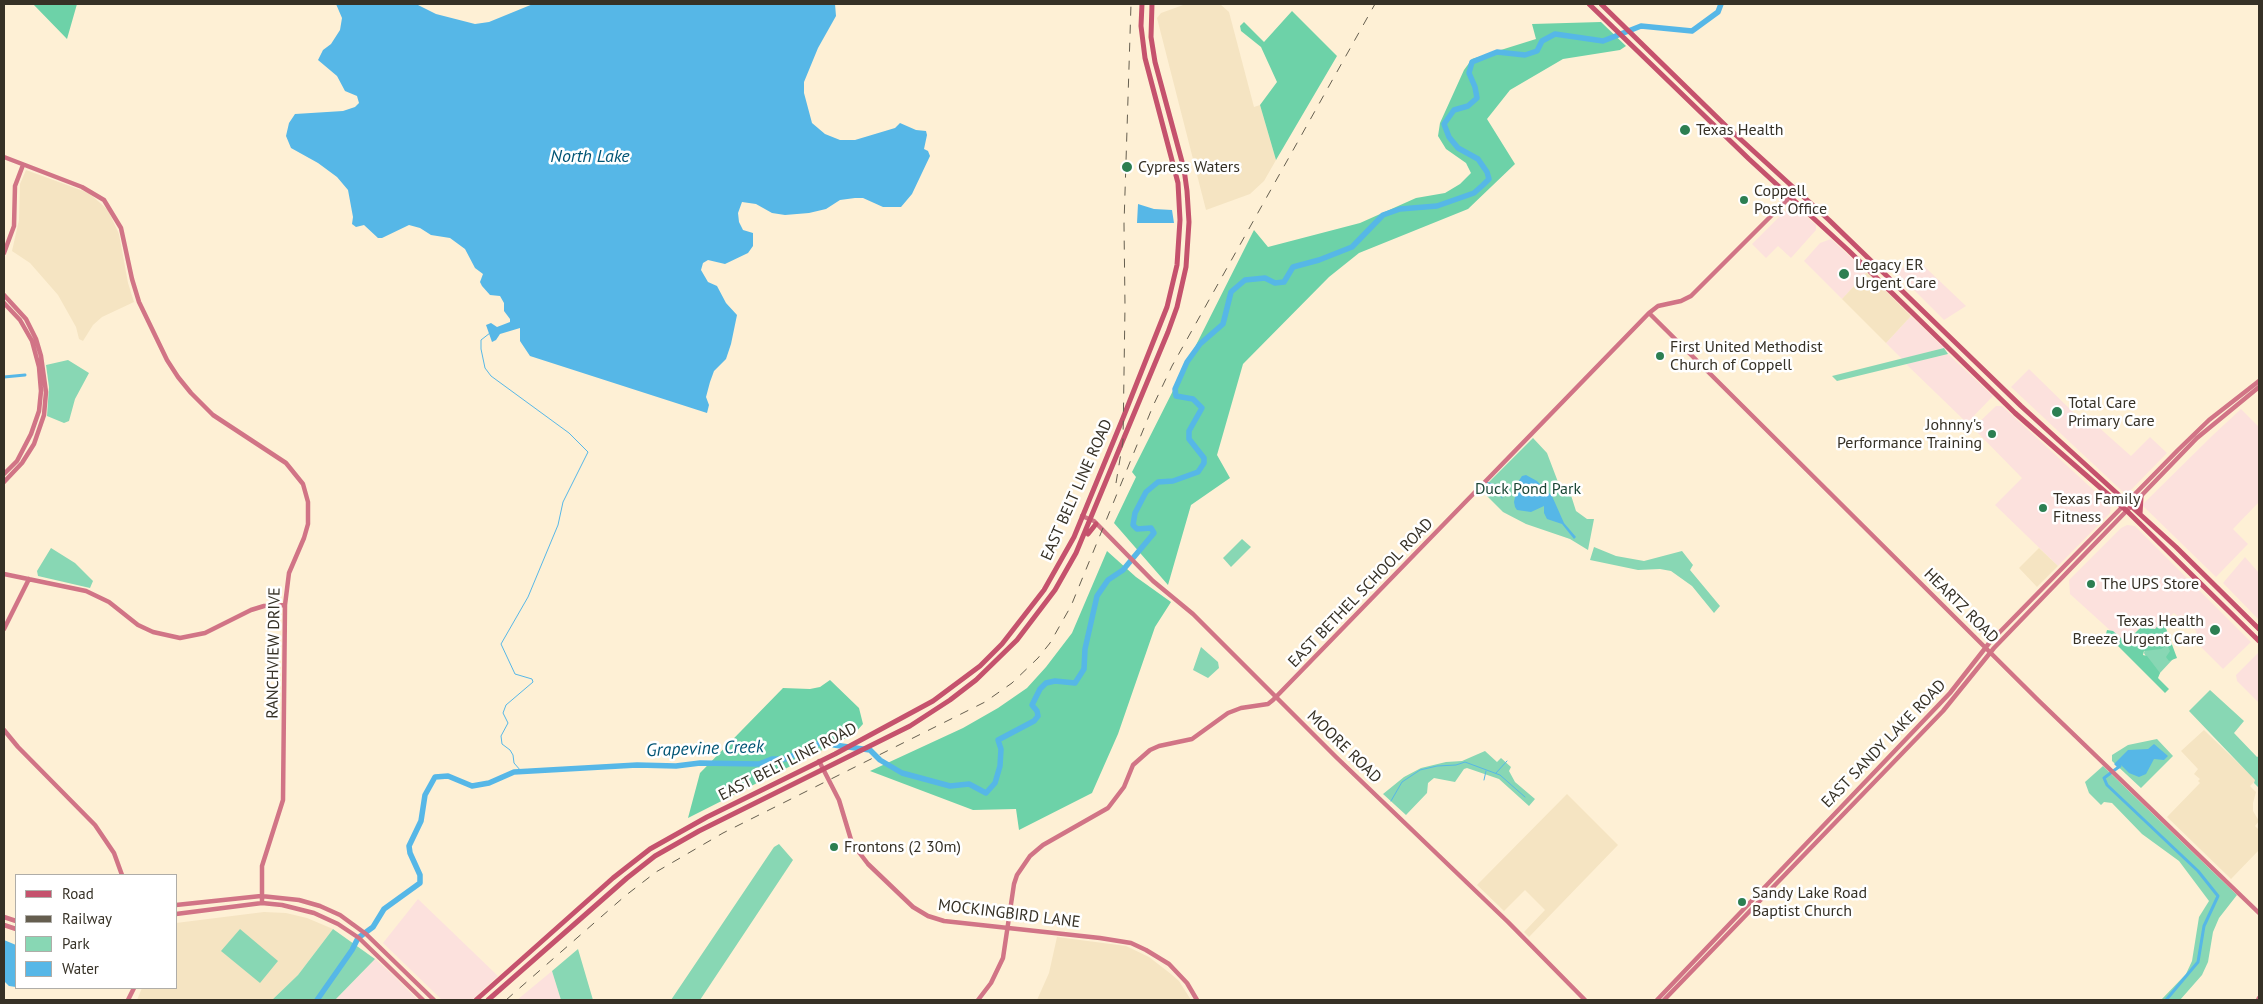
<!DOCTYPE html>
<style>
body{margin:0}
#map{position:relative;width:2263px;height:1004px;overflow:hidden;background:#fef0d5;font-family:"PT Sans",sans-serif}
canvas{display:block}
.frame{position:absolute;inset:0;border:5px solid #363126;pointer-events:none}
.legend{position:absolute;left:15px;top:874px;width:162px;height:115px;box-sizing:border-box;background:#fff;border:1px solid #afada8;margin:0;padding:6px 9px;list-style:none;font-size:15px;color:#363126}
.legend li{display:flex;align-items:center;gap:10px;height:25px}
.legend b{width:25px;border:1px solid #afada8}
</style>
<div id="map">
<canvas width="2263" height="1004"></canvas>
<div class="frame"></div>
<ul class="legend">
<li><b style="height:6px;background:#c5526d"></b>Road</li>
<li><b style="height:6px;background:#655e4f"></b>Railway</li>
<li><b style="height:14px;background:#88d7b4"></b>Park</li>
<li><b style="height:14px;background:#56b7e7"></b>Water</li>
</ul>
</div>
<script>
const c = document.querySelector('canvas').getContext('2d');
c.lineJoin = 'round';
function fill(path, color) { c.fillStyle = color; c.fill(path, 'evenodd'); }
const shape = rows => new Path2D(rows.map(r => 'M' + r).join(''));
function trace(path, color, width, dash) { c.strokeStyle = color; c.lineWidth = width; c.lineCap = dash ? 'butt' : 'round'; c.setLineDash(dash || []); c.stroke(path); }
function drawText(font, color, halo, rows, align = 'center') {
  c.font = font + ' "PT Sans",sans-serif'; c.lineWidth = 5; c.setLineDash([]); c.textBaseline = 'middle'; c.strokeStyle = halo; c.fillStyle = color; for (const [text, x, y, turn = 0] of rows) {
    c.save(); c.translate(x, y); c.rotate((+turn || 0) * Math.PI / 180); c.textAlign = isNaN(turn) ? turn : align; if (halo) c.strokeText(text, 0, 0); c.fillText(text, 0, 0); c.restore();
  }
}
const commercial = shape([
 [1792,204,1816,225,1816,230,1791,258,1778,246,1766,258,1752,244],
 [1831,239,1867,272,1842,299,1804,261,1820,243],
 [1916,258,1927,269,1966,306,1944,320,1895,271,1900,270],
 [1911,316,1944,348,1902,359,1886,343],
 [1948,354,1993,396,1967,423,1906,364],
 [2029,369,2078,417,2095,424,2131,456,2150,437,2167,453,2132,489,2127,493,2122,491,2011,387],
 [1996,406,2002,406,2111,506,2110,513,2058,566,1995,505,2022,478,1973,428],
 [2241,409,2259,427,2259,502,2233,529,2248,544,2216,577,2142,505,2213,435],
 [2127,525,2135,526,2251,642,2223,669,2198,644,2196,631,2186,613,2180,618,2174,613,2156,629,2140,628,2123,642,2070,594,2069,580,2121,528],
 [2245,557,2259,573,2259,620,2223,583],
 [2259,652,2259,703,2237,681,2236,675],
 [418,899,498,976,472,1000,442,1000,383,943],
 [375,959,392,974,418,1000,335,1000],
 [552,971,561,1000,517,1000]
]);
const built = shape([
 [1186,4,1220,4,1229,12,1254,107,1260,105,1276,160,1264,181,1250,194,1206,210,1157,18,1161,13],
 [26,170,89,193,108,210,119,234,128,283,134,302,102,317,93,325,83,341,79,339,76,327,58,295,30,263,12,251,19,220,20,184],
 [1867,272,1911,316,1886,343,1842,299],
 [2039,548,2058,566,2037,587,2019,568],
 [2204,730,2256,780,2250,786,2256,792,2253,803,2253,811,2259,821,2255,826,2259,830,2259,850,2231,879,2167,817,2200,783,2198,781,2200,779,2194,774,2198,769,2181,751],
 [1567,794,1618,845,1529,937,1524,932,1545,910,1525,890,1504,911,1477,885],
 [264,912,286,913,307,918,333,929,298,975,272,1000,137,1000,142,988,176,988,176,923],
 [1057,937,1126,946,1149,957,1171,974,1179,981,1191,1000,1037,1000,1049,973]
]);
const green = shape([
 [1944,348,1948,354,1837,381,1832,376],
 [68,360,89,373,75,399,69,421,64,423,47,416,49,387,46,365],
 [1533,438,1547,453,1558,482,1569,489,1576,511,1587,519,1594,519,1588,550,1570,539,1526,524,1503,512,1481,490],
 [1242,539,1251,547,1231,567,1223,558],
 [1594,547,1616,556,1644,561,1682,551,1693,565,1690,570,1720,606,1714,613,1692,586,1671,571,1660,569,1638,570,1590,560],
 [51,548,75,563,93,581,90,588,38,576,37,571],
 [2169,641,2174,658,2159,674,2151,666,2144,653,2145,648],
 [1201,647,1218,662,1219,668,1208,678,1193,670],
 [2210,690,2244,721,2234,733,2257,757,2259,756,2259,788,2254,783,2255,780,2189,711],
 [2157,739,2173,756,2141,788,2112,761,2112,755,2128,745],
 [1485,751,1497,762,1501,758,1511,767,1509,771,1515,782,1535,799,1529,806,1499,779,1467,768,1464,769,1455,782,1434,778,1428,783,1427,793,1406,815,1383,794,1404,777,1421,768,1446,762,1462,761],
 [2103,766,2237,895,2219,918,2213,932,2208,962,2202,975,2180,1000,2161,1000,2186,974,2192,961,2199,917,2209,901,2179,861,2142,834,2112,803,2104,802,2101,805,2089,793,2085,782],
 [779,844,793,860,700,1000,671,1000,774,847],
 [240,929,278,961,260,983,221,951],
 [333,929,375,959,335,1000,272,1000,298,975],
 [578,949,593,1000,561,1000,552,971]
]);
const forest = shape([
 [33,4,77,4,67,39],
 [1292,11,1337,56,1276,160,1260,105,1277,82,1261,47,1241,31,1240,26,1244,22,1264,42],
 [1601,22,1626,46,1620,50,1563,59,1510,90,1487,119,1515,164,1468,209,1359,253,1329,277,1243,364,1217,455,1230,478,1191,505,1168,585,1114,523,1136,477,1132,472,1254,230,1268,247,1360,223,1416,198,1445,193,1460,184,1471,173,1466,163,1446,149,1438,136,1440,123,1464,70,1472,59,1536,39,1532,24],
 [1107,551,1136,577,1171,602,1155,627,1118,734,1092,793,1019,830,1016,809,973,810,870,771,963,728,998,708,1027,688,1046,667,1072,633],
 [2160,623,2164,623,2177,658,2169,661,2166,657,2170,651,2167,645,2161,649,2144,651,2143,655,2147,656,2160,673,2158,678,2169,689,2165,693,2106,634,2107,630,2113,631,2122,639,2129,639,2141,627,2155,629],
 [830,680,859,708,863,724,854,734,688,818,700,773,783,688,810,689,820,687]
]);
const water = shape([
 [336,4,416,4,436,14,475,24,489,22,533,4,835,4,836,16,818,48,804,82,804,93,812,123,825,134,840,140,855,140,895,128,900,123,916,130,926,131,927,135,924,149,928,151,930,156,912,194,901,207,883,207,863,198,855,198,840,200,826,209,809,213,785,215,772,213,756,204,742,202,738,213,739,222,743,230,753,233,753,246,748,253,725,264,708,260,703,263,701,270,708,282,717,286,726,303,737,315,731,344,726,359,714,371,710,382,706,397,709,405,707,413,530,356,520,341,520,328,500,334,496,340,492,342,486,325,491,323,497,327,510,322,510,319,504,311,504,303,500,296,490,295,482,286,480,282,483,274,475,268,465,249,450,238,431,235,420,228,409,225,382,238,378,238,364,225,356,227,352,224,353,217,348,190,337,177,318,163,291,148,286,136,289,123,295,114,343,111,355,107,359,103,357,96,345,91,337,76,318,60,323,50,331,44,340,30,342,18],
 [1138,204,1154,209,1172,210,1174,223,1137,223],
 [1526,475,1537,481,1552,496,1564,523,1576,537,1574,539,1562,524,1547,519,1544,513,1544,506,1531,512,1517,510,1515,507,1514,502,1518,482,1522,476],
 [2154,744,2168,756,2164,760,2154,759,2146,774,2139,777,2129,773,2121,765,2119,769,2114,764,2128,750,2148,749],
 [4,940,16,945,16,987,9,986,4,981]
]);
const stream = shape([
 [490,333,481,340,481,349,485,368,491,376,569,433,588,452,563,502,558,525,528,597,501,644,515,674,532,679,533,682,506,705,503,713,508,723,501,736,502,744,510,750,513,755,514,763,521,771],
 [1486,482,1498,486,1502,498],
 [1496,773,1507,761],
 [1484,780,1486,771],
 [1391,801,1402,782,1420,770,1437,766,1456,765,1465,762,1500,775,1525,797]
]);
const canal = shape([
 [4,377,25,375],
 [2120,766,2104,778,2107,785,2198,871,2218,896,2204,926,2198,962,2166,1000]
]);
const river = shape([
 [317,1000,352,950,358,938,373,927,384,909,420,883,420,875,410,853,409,846,421,821,425,795,435,777,448,776,472,786,489,783,514,772,637,765,676,766,700,763,759,764,772,759,785,759,820,743,870,750,880,760,902,773,950,786,969,784,986,793,995,783,1000,766,1001,749,998,740,1034,721,1038,716,1037,711,1032,705,1040,689,1046,683,1055,681,1075,683,1084,669,1085,649,1097,596,1108,580,1123,570,1154,533,1151,528,1137,529,1133,525,1135,513,1146,492,1158,482,1173,481,1198,472,1204,463,1204,458,1189,439,1189,431,1202,408,1193,399,1176,396,1175,389,1187,362,1200,344,1223,324,1231,292,1245,280,1265,278,1275,283,1284,282,1293,267,1319,260,1352,247,1383,215,1400,209,1437,206,1474,193,1483,185,1489,179,1487,172,1478,159,1458,148,1449,137,1444,124,1454,110,1468,106,1477,98,1475,87,1469,73,1472,62,1497,52,1525,55,1537,51,1542,41,1555,34,1603,41,1641,26,1692,31,1718,12,1721,4]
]);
const secondary = shape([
 [4,157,82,187,104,200,121,228,132,279,139,302,167,360,178,377,191,393,213,415,286,463,303,484,308,502,308,524,304,538,289,573,285,605,283,800,262,866,262,903],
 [4,253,14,226,15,186,23,165],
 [4,295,26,319,36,339,41,356,46,392,44,415,34,444,22,463,4,482],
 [4,303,20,320,32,341,39,367,41,391,39,411,31,434,17,461,4,474],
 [1649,313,2038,700,2259,913],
 [1082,516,1094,521,1153,581,1193,614,1336,757,1508,922,1585,1000],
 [4,574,86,591,109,602,138,625,153,632,180,638,205,633,251,610,264,606,285,605],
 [4,629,29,579],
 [4,730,18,747,95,825,114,853,122,875],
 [819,761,839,800,852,843,868,864,913,907,928,916,944,921,1100,938,1131,943,1146,950,1169,964,1187,983,1197,1000],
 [176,905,261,896,299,900,320,906,340,915,366,934,434,1000],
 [176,914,262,903,282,905,314,913,338,924,359,938,423,1000],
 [4,917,16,921],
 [4,925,16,929],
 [128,1000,134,988],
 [978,1000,991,983,1003,958,1014,884,1017,875,1030,856,1043,845,1108,808,1124,787,1133,765,1150,750,1159,746,1192,739,1228,713,1241,708,1268,704,1273,700,1649,313,1658,306,1681,301,1691,296,1787,200,1795,189],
 [1657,1000,1950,693,1990,642,2178,450,2209,420,2259,381],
 [1664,1000,1943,711,1994,648,2197,438,2259,387],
 [2258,1000,2259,998]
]);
const primary = shape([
 [1589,4,1749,159,1848,250,2015,413,2127,511,2259,641],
 [1601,4,1726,126,1829,220,2021,406,2176,547,2259,629],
 [2140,514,2141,497],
 [1088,534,1096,524],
 [476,1000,613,878,650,849,707,817,835,754,933,701,980,666,1002,644,1044,590,1074,537,1123,418,1167,307,1177,265,1180,220,1178,183,1145,58,1141,26,1142,4],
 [488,1000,627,878,655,856,699,831,910,726,950,700,976,680,1017,640,1055,590,1076,553,1168,332,1177,307,1186,267,1189,222,1187,191,1184,169,1155,62,1151,37,1152,4]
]);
const rail = shape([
 [1116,483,1123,441,1125,306,1124,224,1131,4],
 [506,1000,625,896,656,872,723,833,985,702,1012,683,1038,658,1050,643,1071,606,1153,406,1172,366,1375,4]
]);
const markers = [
 [1685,130,6,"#2c7f52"],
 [1127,167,6,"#2c7f52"],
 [1744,200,5,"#2c7f52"],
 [1844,274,6,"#2c7f52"],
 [1660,356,5,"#2c7f52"],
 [2057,412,6,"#2c7f52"],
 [1992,434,5,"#2c7f52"],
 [2043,508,5,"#2c7f52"],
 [2091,584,5,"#2c7f52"],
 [2215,630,6,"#2c7f52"],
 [834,847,5,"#2c7f52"],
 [1742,902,5,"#2c7f52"]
];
const poiNames = [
 ["Texas Health",1696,130],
 ["Cypress Waters",1138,167],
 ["Coppell",1754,191],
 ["Post Office",1754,209],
 ["Legacy ER",1855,265],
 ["Urgent Care",1855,283],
 ["First United Methodist",1670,347],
 ["Church of Coppell",1670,365],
 ["Total Care",2068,403],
 ["Primary Care",2068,421],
 ["Johnny's",1982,425,"right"],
 ["Performance Training",1982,443,"right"],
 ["Texas Family",2053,499],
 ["Fitness",2053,517],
 ["The UPS Store",2101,584],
 ["Texas Health",2204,621,"right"],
 ["Breeze Urgent Care",2204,639,"right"],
 ["Frontons (2 30m)",844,847],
 ["Sandy Lake Road",1752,893],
 ["Baptist Church",1752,911]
];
const parkNames = [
 ["Duck Pond Park",1528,489]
];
const streetNames = [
 ["EAST BELT LINE ROAD",1077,490,-66],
 ["EAST BETHEL SCHOOL ROAD",1361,593,-46],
 ["HEARTZ ROAD",1961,606,45],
 ["RANCHVIEW DRIVE",274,653,-89],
 ["EAST SANDY LAKE ROAD",1884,744,-46],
 ["MOORE ROAD",1344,747,44],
 ["EAST BELT LINE ROAD",788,762,-27],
 ["MOCKINGBIRD LANE",1009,914,7]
];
const waterNames = [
 ["North Lake",590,157],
 ["Grapevine Creek",705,749,-2]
];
fill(commercial, '#fce1dd');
fill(built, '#f5e4c2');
fill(green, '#88d7b4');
fill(forest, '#6dd2a8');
fill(water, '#56b7e7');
trace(stream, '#56b7e7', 1);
trace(canal, '#56b7e7', 3);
trace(river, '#56b7e7', 5.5);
trace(secondary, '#d17486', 4.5);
trace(primary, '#c5526d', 5);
trace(rail, '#655e4f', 1, [9, 9]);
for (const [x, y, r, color] of markers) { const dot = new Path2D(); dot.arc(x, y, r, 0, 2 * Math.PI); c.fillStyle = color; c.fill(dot); trace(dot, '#fff', 2); }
drawText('16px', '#363126', '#fff', poiNames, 'left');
drawText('16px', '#1c4736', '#fff', parkNames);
drawText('16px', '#363126', '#fff', streetNames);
drawText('italic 18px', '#005474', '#fff', waterNames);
</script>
